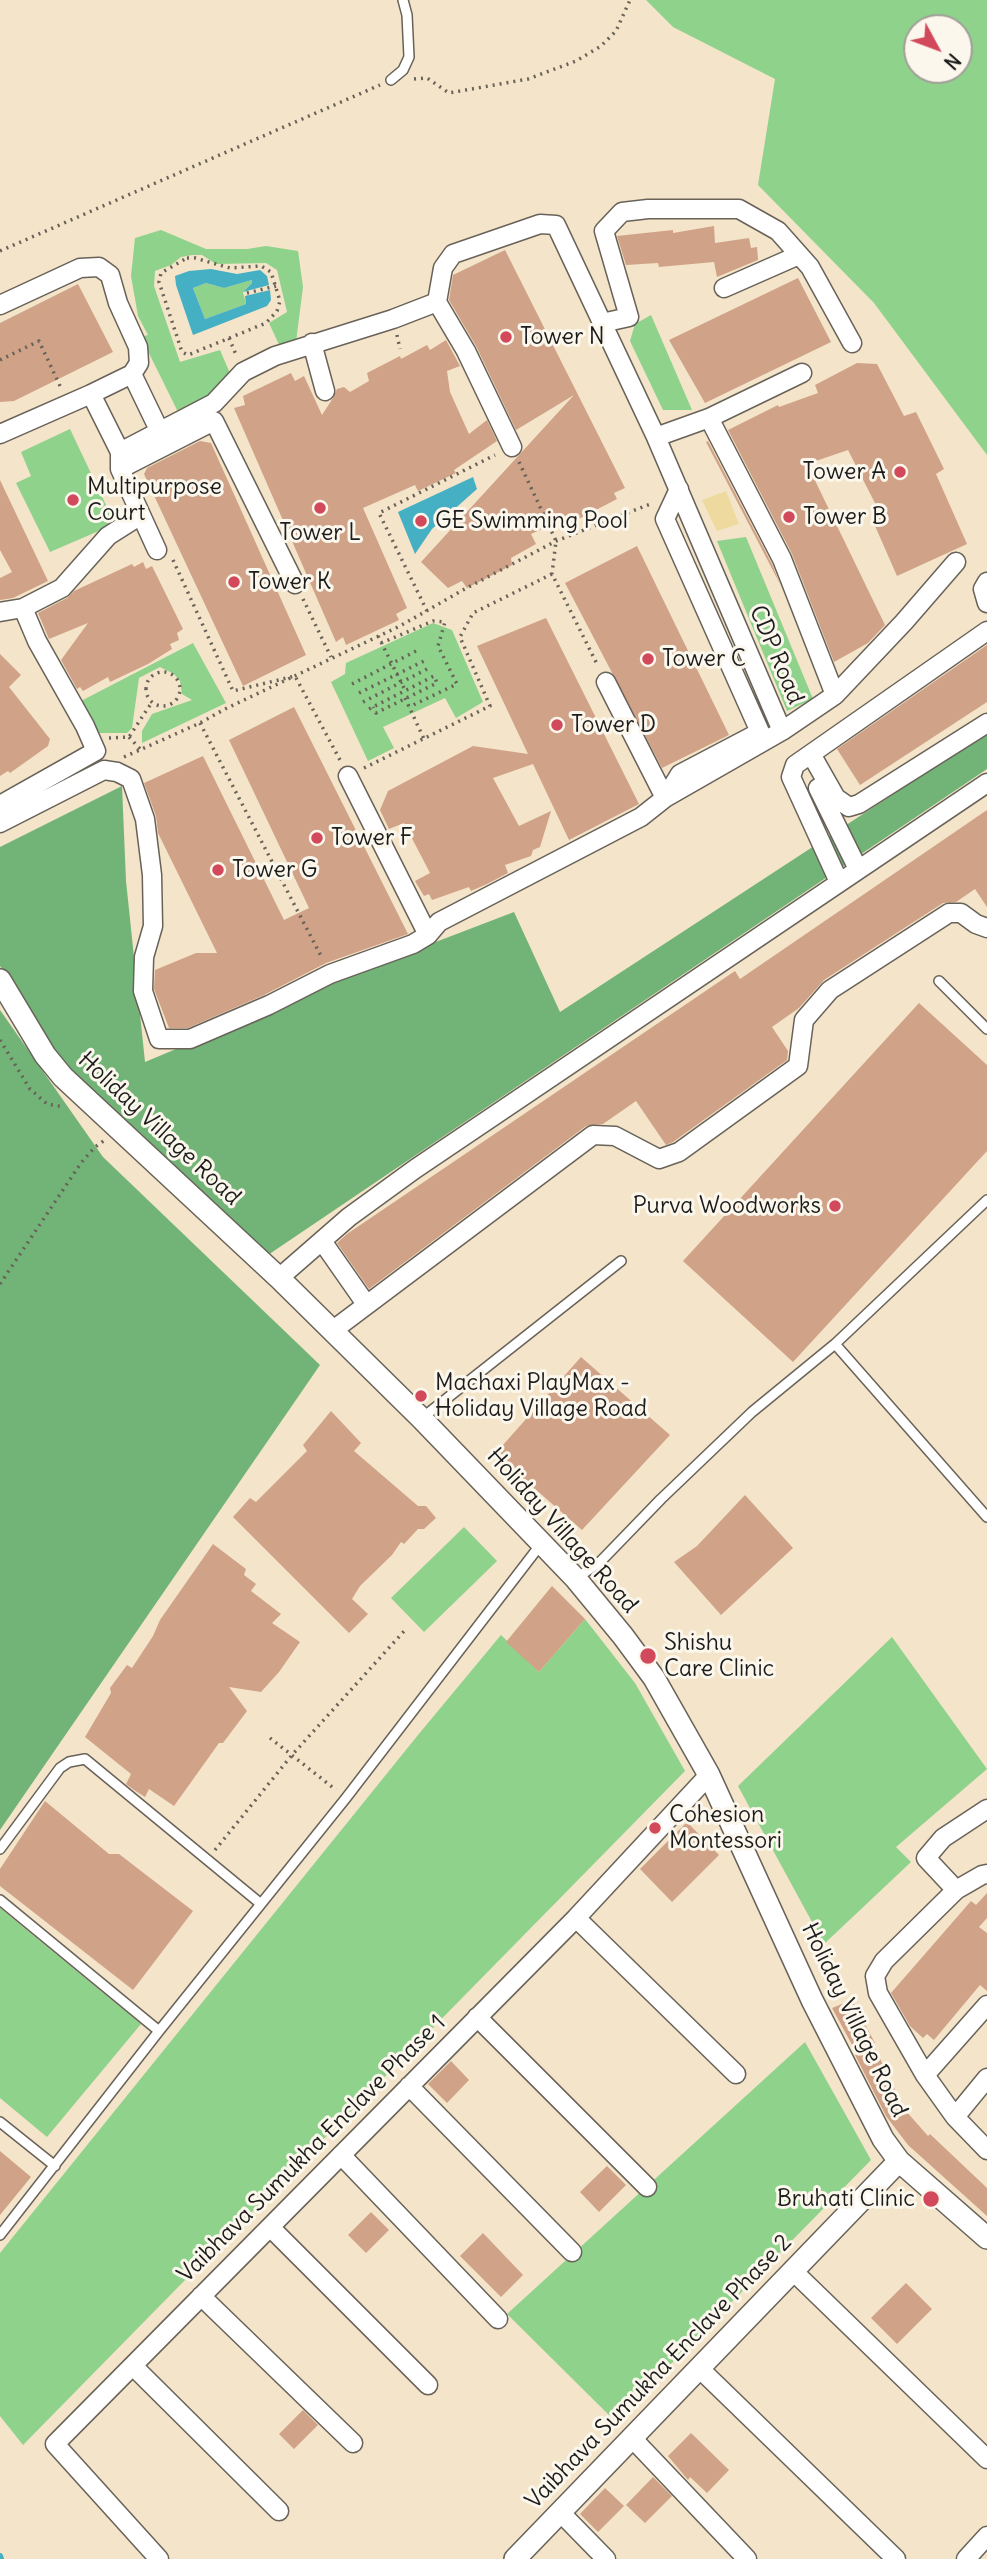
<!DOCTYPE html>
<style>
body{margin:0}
#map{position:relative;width:987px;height:2559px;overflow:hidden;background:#f4e4c9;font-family:Delius,sans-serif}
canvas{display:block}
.north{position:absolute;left:903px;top:14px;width:70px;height:70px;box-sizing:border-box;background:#fbf7ec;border:2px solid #a29f99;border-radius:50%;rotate:131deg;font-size:19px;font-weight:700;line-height:28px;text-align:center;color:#1c1c1c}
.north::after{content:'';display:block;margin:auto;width:24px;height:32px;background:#d1495b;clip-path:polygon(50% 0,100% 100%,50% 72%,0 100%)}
</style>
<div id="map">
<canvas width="987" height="2559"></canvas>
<div class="north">N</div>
</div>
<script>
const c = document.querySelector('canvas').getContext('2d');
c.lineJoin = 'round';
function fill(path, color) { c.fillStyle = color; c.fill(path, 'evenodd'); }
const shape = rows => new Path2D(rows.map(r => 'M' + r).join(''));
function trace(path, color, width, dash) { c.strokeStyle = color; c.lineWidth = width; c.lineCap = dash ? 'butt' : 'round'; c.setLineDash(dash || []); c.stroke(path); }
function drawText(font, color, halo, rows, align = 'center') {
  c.font = font + ' Delius,sans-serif'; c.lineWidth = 6; c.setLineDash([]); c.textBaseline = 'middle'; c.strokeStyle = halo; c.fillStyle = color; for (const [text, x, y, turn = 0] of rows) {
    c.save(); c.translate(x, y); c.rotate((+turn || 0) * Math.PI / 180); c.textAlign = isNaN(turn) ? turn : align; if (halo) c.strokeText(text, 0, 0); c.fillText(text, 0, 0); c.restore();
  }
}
const green = shape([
 [646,0,987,0,987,455,874,303,758,185,775,79,673,27],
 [917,28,959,28,959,70,917,70],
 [161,230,206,249,247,249,266,246,298,251,303,287,296,342,281,349,269,323,287,312,277,270,266,263,216,264,202,255,192,255,181,257,171,265,155,271,154,286,180,362,220,350,232,378,225,387,179,414,141,337,148,335,138,316,131,276,135,238],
 [252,280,252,283,243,292,246,304,205,319,193,288,206,283,224,288],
 [651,315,692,410,663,410,630,341,635,324],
 [70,429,115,524,50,552,16,483,31,476,21,452],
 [746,537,813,699,787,711,717,541],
 [433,623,452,630,483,702,456,718,445,698,383,727,394,748,368,761,331,682,345,674,346,663],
 [193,643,226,703,142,743,142,731,152,714,192,700,182,694,180,681,174,674,160,667,139,678,132,728,127,733,98,733,84,716,79,702],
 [464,1527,497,1561,424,1632,391,1598],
 [585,1619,635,1683,685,1771,23,2445,0,2416,0,2253,418,1735,501,1635,539,1672],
 [892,1637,987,1769,896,1847,911,1862,824,1944,738,1786],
 [0,1908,141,2024,47,2137,0,2098],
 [805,2042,871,2160,615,2421,507,2314]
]);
const forest = shape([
 [987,733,987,769,265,1257,86,1102,0,966,0,847,122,786,126,881,145,1062,386,961,514,912,560,1012],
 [0,1010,103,1157,320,1365,0,1830]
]);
const sand = shape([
 [726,491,739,524,717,531,702,500]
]);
const water = shape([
 [211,269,237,274,260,270,267,276,269,285,243,292,252,283,252,280,224,288,206,283,193,288,205,319,246,304,245,296,270,290,271,300,267,306,193,335,176,285,175,276,189,271],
 [473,477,477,489,432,529,415,554,398,512]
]);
const stream = shape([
 [0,2556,1,2559]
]);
const building = shape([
 [714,226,715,243,749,238,751,248,757,247,758,260,717,277,714,262,659,267,658,263,626,265,617,236,673,230,673,233],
 [505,250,625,488,614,493,617,499,567,525,564,519,531,534,536,544,511,558,512,565,467,588,462,581,448,588,421,562,574,395,516,430,476,346,449,300,453,275],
 [798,278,831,342,705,403,669,340],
 [78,284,113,352,14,401,0,402,0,323],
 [446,340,460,366,447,371,450,392,469,434,487,420,497,441,454,470,456,473,418,491,415,485,363,508,407,608,396,614,399,620,346,645,343,637,336,642,234,408,245,405,243,396,291,373,295,381,304,376,322,415,333,398,337,389,344,387,350,392,369,381,367,373,400,356,401,359,427,345,430,350],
 [857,363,877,364,904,416,916,412,944,469,936,474,967,544,897,576,872,519,881,515,848,450,807,464,885,625,868,643,834,662,792,554,728,430,778,405,779,407,818,393,815,385],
 [200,441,211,443,306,655,243,686,144,474,147,468],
 [708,441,772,564,780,584,706,442],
 [0,480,48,581,13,598,0,600,0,578,12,572,0,550],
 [637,546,729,735,662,768,565,583],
 [143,562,146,569,152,566,183,629,177,633,179,640,170,644,172,649,148,664,110,682,108,677,83,691,80,687,77,689,61,660,88,623,49,639,38,613,67,598,74,591,132,564,134,567],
 [546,618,639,804,569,840,533,764,493,778,519,826,551,811,540,847,533,850,531,856,505,865,508,873,487,884,471,891,469,887,432,900,429,894,424,896,415,881,430,873,404,823,389,829,380,810,388,791,473,746,528,754,477,646],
 [987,645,987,702,860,785,837,749],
 [0,654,21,675,9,687,50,739,48,746,10,773,8,771,0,776],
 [294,707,408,934,326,963,264,995,188,1028,169,1028,154,989,155,970,196,953,217,953,158,833,156,816,144,783,203,756,284,920,309,908,229,740],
 [987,810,987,907,975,889,956,902,943,903,824,980,799,1008,772,1027,788,1051,787,1060,673,1142,666,1145,636,1101,603,1124,586,1126,369,1289,337,1243,347,1234,735,971,740,979],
 [919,1003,987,1065,987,1151,793,1362,683,1261],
 [581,1357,670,1435,582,1530,495,1454],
 [331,1411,361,1443,354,1451,418,1506,426,1506,436,1518,424,1529,418,1529,404,1544,401,1542,392,1555,360,1586,352,1599,368,1614,349,1633,233,1517,250,1498,256,1502,307,1451,303,1445],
 [745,1495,793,1548,721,1615,674,1562,697,1546],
 [213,1544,246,1569,244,1575,256,1584,251,1591,281,1614,272,1623,300,1642,279,1672,261,1692,229,1687,247,1711,223,1743,219,1743,174,1806,149,1789,145,1797,134,1790,126,1784,131,1774,85,1737,111,1693,110,1688,127,1665,132,1668,153,1636,160,1620],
 [552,1586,585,1619,539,1672,506,1642],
 [45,1801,109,1854,119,1854,193,1911,133,1990,0,1886,0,1869],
 [687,1822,719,1855,672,1902,640,1869],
 [987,1893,987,1918,979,1927,987,1933,987,1991,980,1985,934,2040,927,2034,923,2038,910,2026,891,1993,971,1901,976,1905],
 [847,2002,853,2002,875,2043,873,2044,896,2092,891,2094,928,2136,930,2134,987,2188,987,2216,908,2145,886,2116,855,2055,857,2054,832,2008],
 [451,2061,469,2080,447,2103,428,2084],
 [0,2151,31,2177,0,2215],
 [607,2166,626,2185,599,2212,580,2192],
 [371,2212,389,2230,366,2253,348,2235],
 [483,2233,523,2275,501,2297,460,2256],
 [906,2283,932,2309,897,2344,871,2318],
 [303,2410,318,2425,294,2449,279,2434],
 [691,2433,729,2470,707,2493,690,2477,688,2480,668,2456],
 [653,2477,672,2496,645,2523,626,2505],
 [605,2488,624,2506,598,2532,580,2514]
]);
const path = shape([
 [414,79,427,78,449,93,528,79,576,61,601,46,616,31,630,0],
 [0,251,380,85],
 [187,258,195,258,230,268,261,266,271,272,280,301,277,311,266,323,188,355,182,352,159,282,161,273,187,258],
 [247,293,276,286],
 [397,335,400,349],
 [229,338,237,357],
 [0,360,39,341,61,388],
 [519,462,556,541,552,574,598,666],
 [173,560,233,691,295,676,340,760],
 [303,599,331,657],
 [427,611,379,513,495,455],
 [378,636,405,690],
 [381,643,433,621,445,622,438,646,457,684,409,707],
 '146 689a17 17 0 1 1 34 0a17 17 0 1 1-34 0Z',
 [352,684,418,650],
 [359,693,424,661],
 [405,698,424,739],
 [363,702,429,668],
 [369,709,434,676,437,683,376,713,373,707],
 [200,723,322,958],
 [129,737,141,750],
 [109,738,129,737,152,702],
 [124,757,200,723,225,709,400,626,463,590,556,541,653,503],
 [364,768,490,706,460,637,473,613,552,574],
 [0,1040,30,1089,47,1104,64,1107],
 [0,1284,81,1163,95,1147,105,1140],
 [270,1738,336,1790],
 [215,1850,292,1755,406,1629]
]);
const service = shape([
 [391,80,403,70,409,57,407,15,403,0],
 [939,981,987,1029],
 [835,1344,987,1517],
 [422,1418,621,1261],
 [577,1578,601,1561,661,1499,752,1412,835,1344,987,1200],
 [0,1849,60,1768,69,1762,85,1759,261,1904],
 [0,1900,159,2031],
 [0,2122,55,2166],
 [0,2235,159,2031,346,1798,541,1544]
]);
const minor = shape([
 [724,288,799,255],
 [437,302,466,351,512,447],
 [0,305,80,268,99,267,110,275,118,303,138,347,139,363,132,374,91,394],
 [602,323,629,317,604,231,622,212,648,209,739,209,778,231,810,267,852,343],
 [312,343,325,391],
 [132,374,160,432],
 [709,418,782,559,835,695,782,731],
 [0,434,91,394,120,452,120,469,141,515,108,536,62,588,23,608],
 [656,437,709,418,802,373],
 [120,469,214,421,295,584],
 [141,515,157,550],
 [987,582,983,589,987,603],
 [0,612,23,608,37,641,85,726,96,751,0,805],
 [606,682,665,798],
 [835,695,904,622,956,562],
 [811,754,836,798,849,807,859,804,987,723],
 [348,776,428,935],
 [818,788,858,869],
 [667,795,680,774,760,732,665,519,679,489],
 [0,823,104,770,117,772,131,779,145,819,152,875,153,926,144,957,143,991,159,1039,190,1039,269,1005,330,974,413,944,428,935,439,922,641,817,665,798,782,731,656,437,556,225,540,224,453,254,443,268,437,302,393,319,275,356,243,372,214,403,120,452],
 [839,882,791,777,795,765,987,631],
 [322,1241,366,1304],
 [279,1278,349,1217,415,1169,987,783],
 [332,1331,593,1135,615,1136,659,1159,679,1152,798,1066,804,1020,830,990,949,913,961,913,976,924,987,928],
 [987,1874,982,1875,956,1890,884,1961,875,1976,878,1993,925,2075,955,2117,987,2150],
 [956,1890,926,1858,943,1838,987,1809],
 [576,1918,736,2074],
 [477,2017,647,2187],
 [925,2075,987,2005],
 [409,2086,572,2252],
 [955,2117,987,2078],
 [341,2155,498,2319],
 [270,2227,428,2385],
 [793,2271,987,2459],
 [201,2296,353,2443],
 [133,2366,279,2511],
 [699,2368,896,2559],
 [632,2438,747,2559],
 [560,2512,606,2559],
 [159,2559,55,2444,576,1918,709,1775],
 [966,2559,987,2536]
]);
const tertiary = shape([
 [0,980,45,1055,63,1077,279,1278,421,1418,576,1579,623,1636,654,1678,709,1775,812,2000,883,2139,899,2161,987,2238],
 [515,2559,899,2161]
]);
const markers = [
 [506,337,7,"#d1495b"],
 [900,472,7,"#d1495b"],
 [73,500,7,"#d1495b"],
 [320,508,7,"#d1495b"],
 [789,517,7,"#d1495b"],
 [421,521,7,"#d1495b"],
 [234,582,7,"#d1495b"],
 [648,659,7,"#d1495b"],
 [557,725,7,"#d1495b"],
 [317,838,7,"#d1495b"],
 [218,870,7,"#d1495b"],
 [835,1206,7,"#d1495b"],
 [421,1396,7,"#d1495b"],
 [648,1656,9,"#d1495b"],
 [655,1828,7,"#d1495b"],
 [931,2199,9,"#d1495b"]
];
const poiNames = [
 ["Tower N",520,337],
 ["Tower A",886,472,"right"],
 ["Multipurpose",87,487],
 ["Court",87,513],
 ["Tower B",803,517],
 ["GE Swimming Pool",435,521],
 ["Tower L",320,533,"center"],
 ["Tower K",248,582],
 ["Tower C",662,659],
 ["Tower D",571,725],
 ["Tower F",331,838],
 ["Tower G",232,870],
 ["Purva Woodworks",821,1206,"right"],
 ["Machaxi PlayMax -",435,1383],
 ["Holiday Village Road",435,1409],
 ["Shishu",664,1643],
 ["Care Clinic",664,1669],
 ["Cohesion",669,1815],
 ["Montessori",669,1841],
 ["Bruhati Clinic",915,2199,"right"]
];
const streetNames = [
 ["CDP Road",776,655,67],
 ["Holiday Village Road",159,1129,43],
 ["Holiday Village Road",562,1531,48],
 ["Holiday Village Road",854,2020,64],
 ["Vaibhava Sumukha Enclave Phase 1",312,2149,-45],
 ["Vaibhava Sumukha Enclave Phase 2",659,2372,-46]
];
fill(green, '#8ed28b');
fill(forest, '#72b477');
fill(sand, '#eeda9e');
fill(water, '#45afc3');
trace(stream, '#45afc3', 6);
fill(building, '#d0a288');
trace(service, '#686259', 12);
trace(minor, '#686259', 21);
trace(tertiary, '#686259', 24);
trace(path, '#686259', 3.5, [2, 5]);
trace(service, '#fff', 9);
trace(minor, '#fff', 18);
trace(tertiary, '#fff', 21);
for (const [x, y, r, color] of markers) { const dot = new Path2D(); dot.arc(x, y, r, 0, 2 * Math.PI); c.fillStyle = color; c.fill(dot); trace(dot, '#fbf7ec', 2.5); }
drawText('23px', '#1c1c1c', '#fbf7ec', poiNames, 'left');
drawText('23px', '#1c1c1c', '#fbf7ec', streetNames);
</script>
